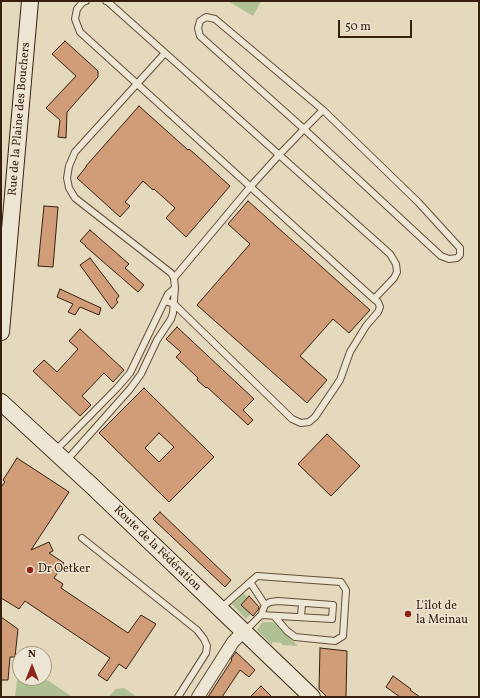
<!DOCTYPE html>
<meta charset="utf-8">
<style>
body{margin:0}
#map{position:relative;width:480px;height:698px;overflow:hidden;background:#e4d8bd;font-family:Vollkorn,serif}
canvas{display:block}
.frame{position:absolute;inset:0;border:2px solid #36200d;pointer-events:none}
.north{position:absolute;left:12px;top:646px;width:40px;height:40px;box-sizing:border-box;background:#ede6d4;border:1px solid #a49784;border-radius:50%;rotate:0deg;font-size:11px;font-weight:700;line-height:16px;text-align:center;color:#36200d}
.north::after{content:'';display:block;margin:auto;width:14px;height:18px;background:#8f2418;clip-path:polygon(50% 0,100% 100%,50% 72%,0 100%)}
.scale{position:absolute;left:338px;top:20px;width:74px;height:18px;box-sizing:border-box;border:2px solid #36200d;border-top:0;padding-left:5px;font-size:12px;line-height:14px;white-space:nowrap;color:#36200d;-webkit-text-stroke:3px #ede6d4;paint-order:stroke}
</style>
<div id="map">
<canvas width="480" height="698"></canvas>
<div class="frame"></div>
<div class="north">N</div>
<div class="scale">50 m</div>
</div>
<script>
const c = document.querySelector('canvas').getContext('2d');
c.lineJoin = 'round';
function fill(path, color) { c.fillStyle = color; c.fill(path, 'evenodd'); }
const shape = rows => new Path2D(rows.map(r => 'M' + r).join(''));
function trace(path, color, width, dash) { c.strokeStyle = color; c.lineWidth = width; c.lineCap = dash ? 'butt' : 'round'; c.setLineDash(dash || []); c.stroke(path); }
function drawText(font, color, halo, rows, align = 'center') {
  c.font = font + ' Vollkorn,serif'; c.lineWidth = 3; c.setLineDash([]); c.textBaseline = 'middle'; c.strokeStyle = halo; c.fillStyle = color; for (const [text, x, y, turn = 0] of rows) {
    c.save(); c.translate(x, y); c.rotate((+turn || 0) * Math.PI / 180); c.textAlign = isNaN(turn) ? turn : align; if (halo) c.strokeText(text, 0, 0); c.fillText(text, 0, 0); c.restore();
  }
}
const green = shape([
 [228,1,261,1,253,16],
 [243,593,248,597,241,605,251,614,246,619,232,604],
 [262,622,273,622,298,646,282,645,282,643,272,642,272,645,257,630],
 [19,662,20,678,44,678,71,696,71,697,15,697],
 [124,688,137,697,108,697,116,689]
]);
const building = shape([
 [65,41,98,71,98,77,67,112,66,138,58,137,60,120,46,108,76,76,52,54,65,41],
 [139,106,188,150,189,149,196,155,230,186,186,237,166,218,175,208,154,189,153,190,143,181,125,202,130,206,120,217,77,178,86,167,86,166,139,106],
 [248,201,370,310,349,333,333,319,300,356,327,380,307,403,197,305,250,244,228,224,248,201],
 [44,206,58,207,53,267,38,266,44,206],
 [90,230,129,264,125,268,144,285,138,292,85,246,86,246,80,241,90,230],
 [90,258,119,296,116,300,118,302,112,309,80,265,90,258],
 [60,289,101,308,99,315,80,307,75,315,68,312,73,304,57,297,60,289],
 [177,327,254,399,243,410,253,420,248,425,207,387,206,388,197,380,198,378,176,357,181,352,166,339,177,327],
 [80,329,124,370,113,382,104,373,82,396,91,405,80,416,33,371,44,360,57,372,78,349,69,341,80,329],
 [144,388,214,457,169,502,99,433,144,388],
 [159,433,174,447,159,462,145,448,159,433],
 [327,434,360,466,331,496,298,464,327,434],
 [17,458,69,492,31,550,49,542,53,551,49,553,64,563,54,578,63,584,61,588,128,633,141,615,156,624,126,669,119,664,107,681,98,675,110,658,25,601,19,609,1,598,1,487,5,482,3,480,17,458],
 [160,512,231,580,225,587,153,519,160,512],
 [249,596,259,607,258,610,253,616,241,605,249,596],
 [1,617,18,629,15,657,10,657,8,680,1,680,1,617],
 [320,648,347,651,346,697,327,697,319,689,320,648],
 [236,652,255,670,249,677,240,670,222,697,208,697,232,660,231,659,236,652],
 [393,676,411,689,410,690,420,697,400,697,386,687,393,676],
 [261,686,272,697,250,697,261,686]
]);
const lane = shape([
 [86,1,83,2,77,9,75,19,80,32,374,299,378,302,380,307,378,312,366,326,350,352,340,380,315,417,309,422,301,423,292,419,174,304,165,301],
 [106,1,107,1,390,254,396,264,397,272,394,278,374,299],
 [174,278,251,186,279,155,304,129,323,110,215,19,206,17,200,21,198,28,200,36,304,129,441,256,449,259,457,258,460,255,460,248,418,202,323,110],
 [56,450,117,388,130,373,168,294,175,288],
 [66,461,130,389,141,374,157,340,171,319,173,313,175,288,174,278,171,273,75,198,69,188,67,178,69,166,75,152,165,53],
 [82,538,197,630,204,639,207,646,206,653,178,697],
 [250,582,265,605],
 [221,608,257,576,341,582,346,590,343,636,335,641,295,637,287,631,274,616],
 [301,617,302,603],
 [245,631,261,615,332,619,333,605,278,601,270,602,265,605,261,615]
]);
const street = shape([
 [198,697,233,642,243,632]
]);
const secondary = shape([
 [1,332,30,1],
 [1,402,92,486,312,697]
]);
const markers = [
 [30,570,4,"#8f2418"],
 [408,614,4,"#8f2418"]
];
const streetNames = [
 ["Rue de la Plaine des Bouchers",20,119,-85],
 ["Route de la Fédération",157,549,44]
];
const poiNames = [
 ["Dr Oetker",38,570],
 ["L'îlot de",416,607],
 ["la Meinau",416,621]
];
fill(green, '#afc095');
fill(building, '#d19d78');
trace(building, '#36200d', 1);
trace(lane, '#624e39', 8);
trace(street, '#624e39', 14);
trace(secondary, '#36200d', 18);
trace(lane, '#ede6d4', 6);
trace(street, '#ede6d4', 12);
trace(secondary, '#ede6d4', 16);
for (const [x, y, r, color] of markers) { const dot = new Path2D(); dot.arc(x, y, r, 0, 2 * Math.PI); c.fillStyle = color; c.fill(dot); trace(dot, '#ede6d4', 1.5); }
drawText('12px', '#36200d', '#ede6d4', streetNames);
drawText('12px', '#36200d', '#ede6d4', poiNames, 'left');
</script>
